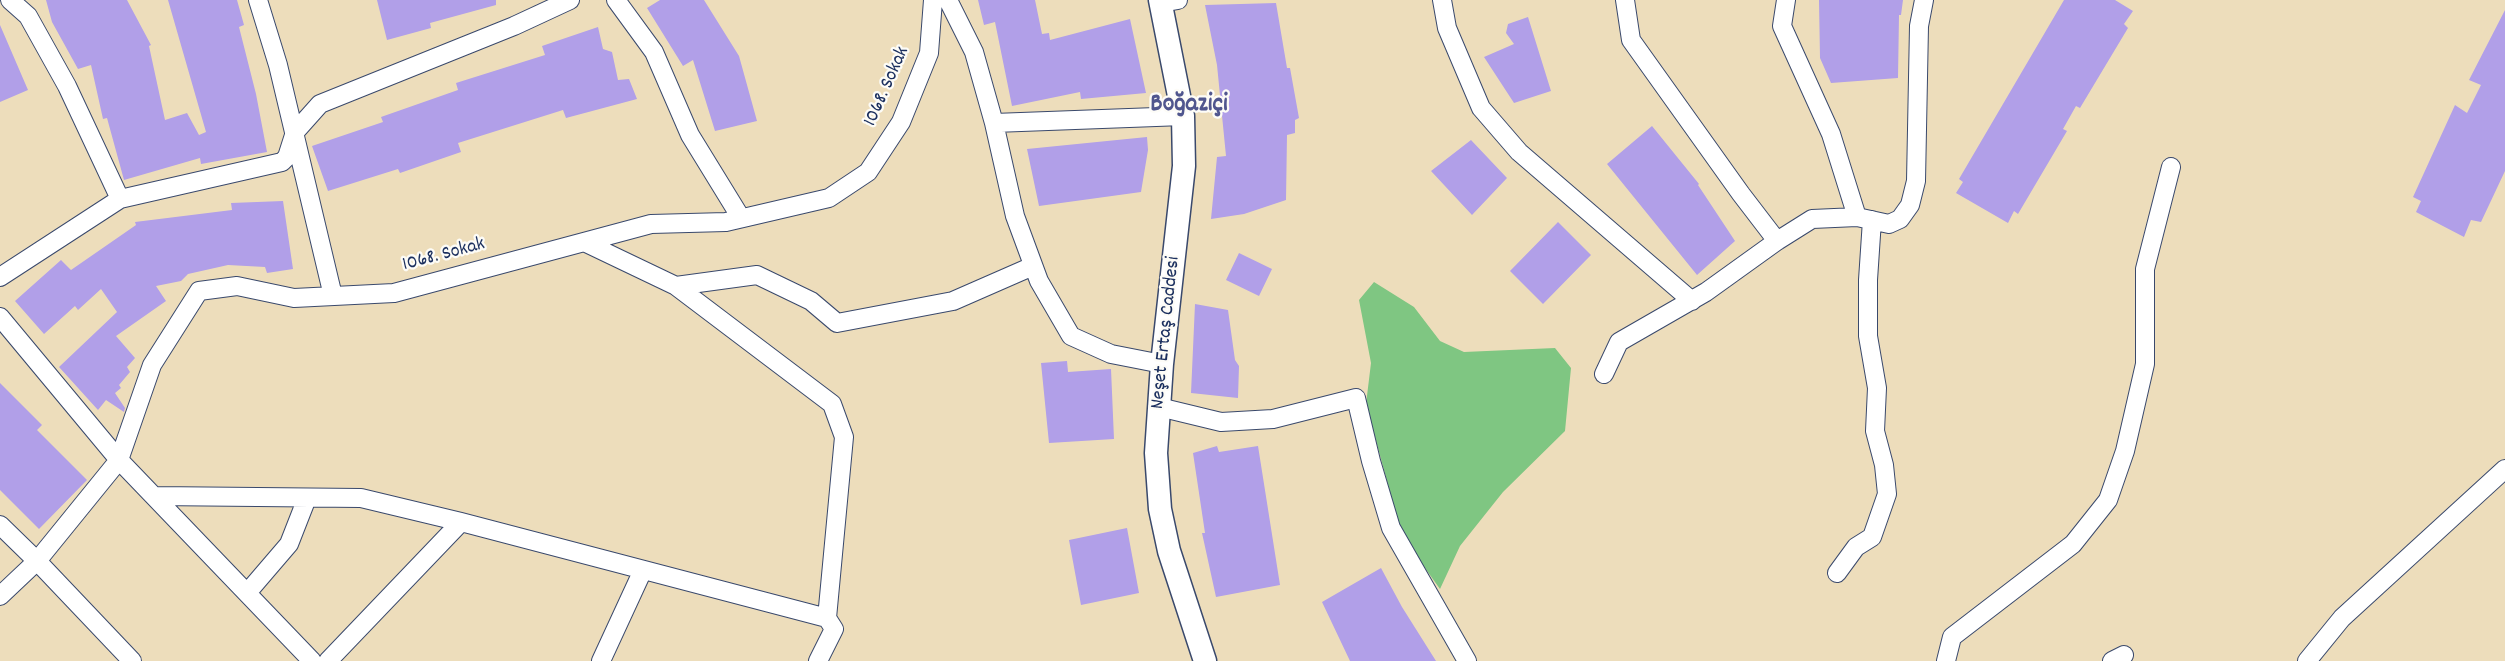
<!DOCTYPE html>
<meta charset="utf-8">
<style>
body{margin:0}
canvas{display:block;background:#edddbb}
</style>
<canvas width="2505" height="661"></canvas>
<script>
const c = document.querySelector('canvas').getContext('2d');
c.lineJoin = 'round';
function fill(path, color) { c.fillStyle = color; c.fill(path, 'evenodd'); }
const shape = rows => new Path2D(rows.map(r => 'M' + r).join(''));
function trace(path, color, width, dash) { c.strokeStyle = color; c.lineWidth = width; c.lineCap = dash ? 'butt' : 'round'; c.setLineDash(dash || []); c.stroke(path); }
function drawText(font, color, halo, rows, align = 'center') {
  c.font = font + ' Dekko,sans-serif'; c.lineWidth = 4.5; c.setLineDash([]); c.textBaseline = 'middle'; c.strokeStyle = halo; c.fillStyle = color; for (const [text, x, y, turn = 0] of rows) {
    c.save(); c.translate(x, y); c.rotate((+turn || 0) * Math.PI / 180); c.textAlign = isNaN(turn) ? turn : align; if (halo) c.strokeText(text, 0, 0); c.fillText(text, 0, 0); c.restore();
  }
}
const green = shape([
 [1374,282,1414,307,1440,341,1464,352,1555,348,1571,368,1565,431,1503,492,1460,546,1440,589,1402,536,1366,404,1371,363,1359,300]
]);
const building = shape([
 [46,0,127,0,151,45,149,46,165,120,187,113,199,135,206,132,168,0,237,0,244,25,239,27,256,94,267,152,201,164,200,158,124,180,107,118,103,119,91,65,78,69,52,22],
 [377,0,496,0,496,5,430,23,431,28,387,40],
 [660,0,704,0,739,56,757,121,715,131,693,60,683,66,647,8],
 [978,0,1035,0,1042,34,1049,33,1050,40,1130,19,1146,93,1081,99,1080,92,1012,106,995,22,984,25],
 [1819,0,1903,0,1901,15,1899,15,1898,78,1831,83,1820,58],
 [2064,0,2115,0,2133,11,2124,24,2128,28,2080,108,2076,106,2063,129,2067,131,2018,214,2014,211,2008,223,1956,193,1963,182,1959,179],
 [1276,3,1287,68,1290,68,1299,118,1295,120,1295,133,1287,135,1286,200,1244,214,1211,219,1217,157,1226,156,1217,65,1205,5],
 [2505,10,2505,171,2481,222,2471,220,2464,237,2416,212,2421,201,2413,197,2455,105,2467,113,2481,85,2469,80],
 [1528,17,1551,91,1514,103,1484,57,1514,44,1506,33,1508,24],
 [0,25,28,90,0,102],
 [598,27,603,49,612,52,618,80,629,79,637,99,566,118,563,110,458,143,461,152,400,173,398,169,328,191,312,146,383,122,381,117,458,90,456,83,545,55,542,46],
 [1652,126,1699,184,1698,185,1735,241,1697,275,1607,164],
 [1147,137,1148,150,1141,192,1039,206,1027,149],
 [1471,140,1507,178,1472,215,1431,171],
 [283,201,293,269,267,273,265,267,228,265,188,274,181,281,156,286,166,301,116,336,135,358,127,367,130,372,119,385,121,388,115,393,125,408,124,412,106,400,98,410,59,367,117,312,101,289,78,310,75,306,44,334,15,301,61,260,71,270,136,225,135,222,232,210,231,203],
 [1558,222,1591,255,1543,304,1510,271],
 [1239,253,1272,269,1259,296,1226,280],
 [1195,304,1228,310,1235,360,1239,366,1238,398,1191,393],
 [1067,361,1068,372,1111,369,1114,439,1049,443,1041,363],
 [0,383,42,425,37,430,87,480,39,529,0,490],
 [1217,446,1219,452,1258,446,1280,585,1216,597,1202,533,1205,533,1193,453],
 [1127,528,1139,593,1081,605,1069,540],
 [1381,568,1402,607,1436,661,1350,661,1322,602]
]);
const minor = shape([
 [10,0,28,16,67,86,120,199],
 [258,0,278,65,333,296],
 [616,0,654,52,690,135,741,218],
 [948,0,974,52,994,123,1015,216,1039,281,1071,336,1111,354,1162,364],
 [1442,0,1447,28,1481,108,1519,152,1692,301],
 [1625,0,1631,40,1741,194,1777,241],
 [1786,0,1782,26,1831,134,1857,217],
 [1161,3,1178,0],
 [994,123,1183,116],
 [584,242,676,286,757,275,811,301,837,323,953,301,1033,266],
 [0,277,120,199,282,162,287,157,295,132,320,104,514,26,570,0],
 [676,286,832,404,844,437,827,618,834,629,818,661],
 [0,317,119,460,312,661],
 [1604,374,1619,342,1706,292,1777,241,1812,219,1857,217,1889,224,1900,219,1910,205,1916,181,1919,26,1924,0],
 [1159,407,1221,422,1273,419,1356,398,1371,461,1391,528,1467,661],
 [154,496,361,498,461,522,827,618],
 [0,525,37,561,132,661],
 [1837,573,1856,547,1872,537,1887,494,1884,465,1875,431,1877,388,1868,336,1868,280,1872,220],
 [247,593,289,544,307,498],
 [0,596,37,561,119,460,152,365,199,291,237,286,294,298,394,293,651,224,726,222,829,198,868,172,901,122,929,53,933,0],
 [328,661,461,522],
 [601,661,643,570],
 [1946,661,1952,637,2073,544,2108,500,2125,451,2145,364,2145,269,2171,167],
 [2112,661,2124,655],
 [2307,661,2342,618,2505,469]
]);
const major = shape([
 [1160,0,1183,116,1184,166,1162,364,1156,453,1160,509,1169,551,1205,661]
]);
const streetNames = [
 ["1068. Sokak",888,87,-66],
 ["1068. Sokak",444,256,-15],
 ["Neşet Ertaş Caddesi",1167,333,-84]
];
const districtNames = [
 ["Boğaziçi",1189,106]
];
fill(green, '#7fc682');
fill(building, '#b19fe8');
trace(minor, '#3a496c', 20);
trace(major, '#3a496c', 25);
trace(minor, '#fff', 18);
trace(major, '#fff', 22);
drawText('20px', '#1b2f5e', '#fdfcf7', streetNames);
drawText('bold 26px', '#50568e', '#fdfcf7', districtNames);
</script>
